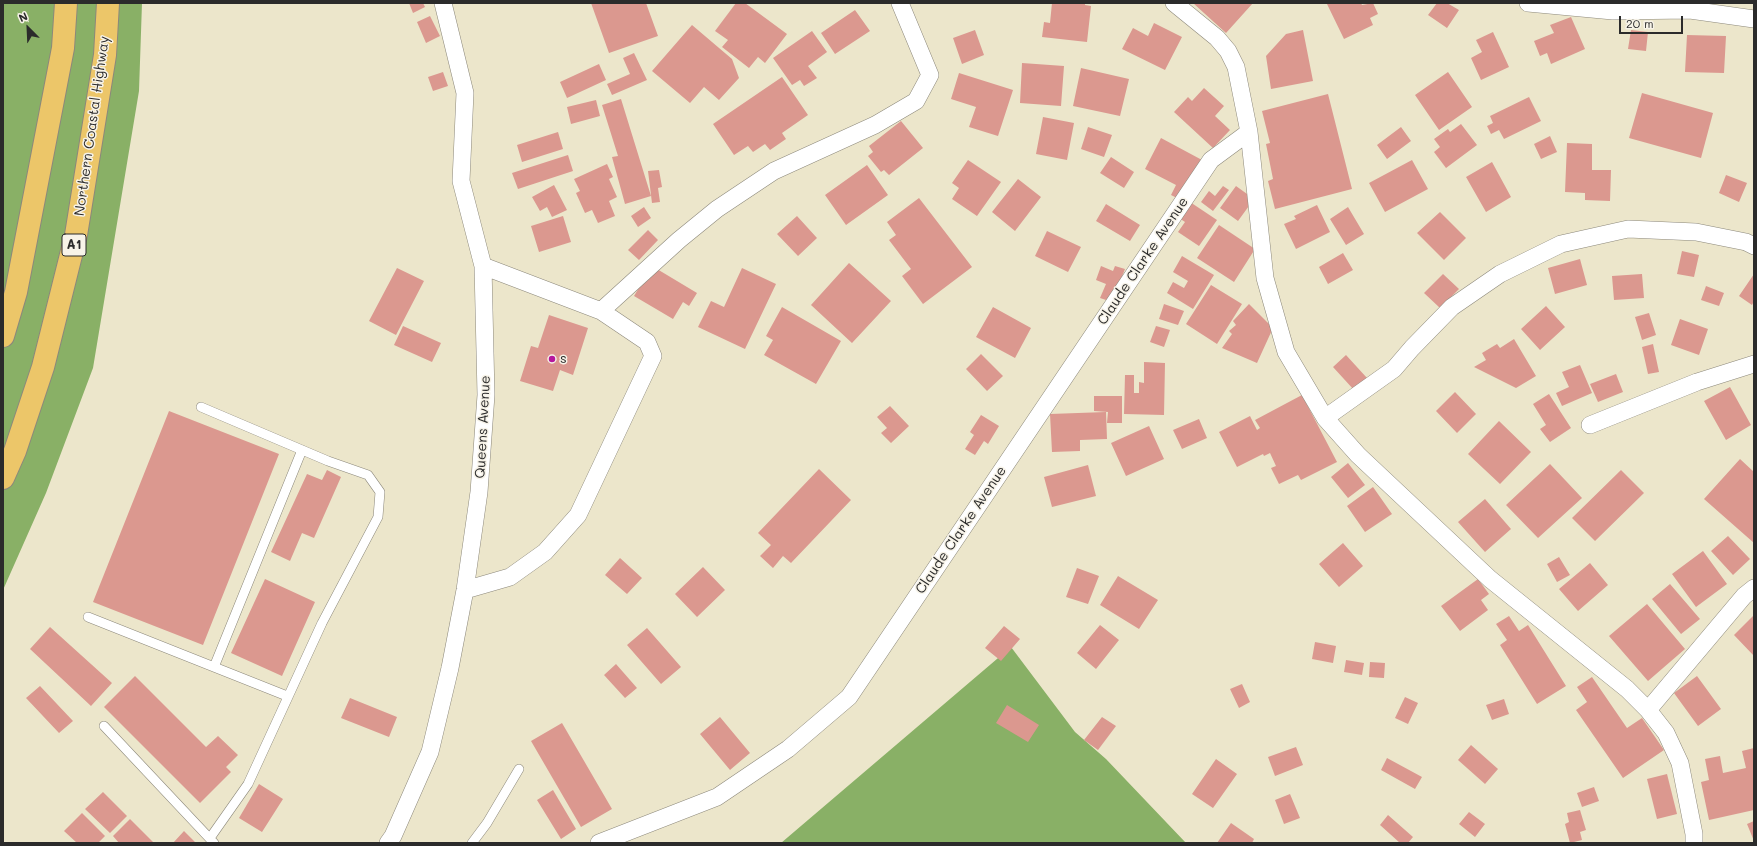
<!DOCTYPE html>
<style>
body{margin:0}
#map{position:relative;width:1757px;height:846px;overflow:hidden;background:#ece6cb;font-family:Mali,sans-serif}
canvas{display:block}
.frame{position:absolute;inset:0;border:4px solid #2b2b2b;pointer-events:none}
.north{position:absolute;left:8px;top:8px;width:40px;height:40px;-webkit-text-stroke:3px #f7f3e8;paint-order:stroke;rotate:336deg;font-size:11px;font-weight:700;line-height:16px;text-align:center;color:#2b2b2b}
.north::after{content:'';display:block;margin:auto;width:14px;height:18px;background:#2b2b2b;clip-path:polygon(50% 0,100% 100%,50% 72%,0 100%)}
.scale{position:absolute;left:1619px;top:16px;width:64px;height:18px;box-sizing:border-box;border:2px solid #2b2b2b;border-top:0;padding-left:5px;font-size:12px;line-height:14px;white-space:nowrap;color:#2b2b2b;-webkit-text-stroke:3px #f7f3e8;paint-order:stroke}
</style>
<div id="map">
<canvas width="1757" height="846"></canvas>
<div class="frame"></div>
<div class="north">N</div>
<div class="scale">20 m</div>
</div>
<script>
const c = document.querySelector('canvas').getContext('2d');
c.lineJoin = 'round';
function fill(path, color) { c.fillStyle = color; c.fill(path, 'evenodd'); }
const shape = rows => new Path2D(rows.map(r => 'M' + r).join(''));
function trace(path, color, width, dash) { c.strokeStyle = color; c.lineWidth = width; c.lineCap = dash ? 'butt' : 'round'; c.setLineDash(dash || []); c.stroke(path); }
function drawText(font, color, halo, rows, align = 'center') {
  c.font = font + ' Mali,sans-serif'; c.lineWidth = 3; c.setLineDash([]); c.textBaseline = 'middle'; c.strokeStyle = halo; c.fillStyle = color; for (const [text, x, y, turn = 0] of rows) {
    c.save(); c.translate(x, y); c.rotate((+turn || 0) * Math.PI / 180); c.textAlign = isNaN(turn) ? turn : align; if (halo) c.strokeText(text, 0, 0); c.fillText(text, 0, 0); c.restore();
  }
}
const forest = shape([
 [3,3,142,3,139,91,93,368,46,493,3,590],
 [1011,647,1075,732,1106,759,1186,843,781,843]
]);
const building = shape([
 [409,3,423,3,425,7,413,13],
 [591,3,646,3,658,36,609,53],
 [736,3,745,3,787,34,765,63,758,57,749,68,722,47,728,40,715,31],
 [1052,3,1085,3,1085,5,1091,6,1087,42,1042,37,1044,22,1050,23],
 [1193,3,1253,3,1226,33],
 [1330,3,1361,3,1362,5,1373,3,1378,14,1370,18,1373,25,1344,39,1327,4],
 [1437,3,1447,3,1459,10,1447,28,1428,15],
 [855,10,870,31,835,54,821,33],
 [430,16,440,36,426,43,417,22],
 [1571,17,1585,49,1551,64,1547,53,1540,56,1534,41,1554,33,1550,25],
 [1154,23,1182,37,1165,70,1122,49,1133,28,1148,36],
 [692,25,732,59,739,78,719,100,704,87,690,103,652,71],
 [975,30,984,55,962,64,953,38],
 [1303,30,1313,81,1271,89,1266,56,1286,34],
 [1631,30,1648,32,1646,51,1628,49],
 [812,31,827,52,808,66,817,78,804,86,800,80,792,85,773,58],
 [1493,32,1509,67,1481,80,1471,58,1482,52,1476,40],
 [1687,35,1726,36,1724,73,1685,72],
 [634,53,647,80,612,95,607,84,630,74,623,58],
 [1022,63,1064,66,1061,106,1020,103],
 [599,64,606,80,567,98,560,82],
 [1081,68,1129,79,1120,116,1073,106],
 [443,72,448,86,433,91,428,77],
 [1448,72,1472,107,1439,130,1415,95],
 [959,73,1013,90,998,136,969,127,976,107,951,99],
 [782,77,808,115,782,133,786,139,770,150,765,144,753,152,748,146,734,155,713,124],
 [1204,88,1224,106,1215,116,1230,130,1213,148,1174,112,1188,97,1192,101],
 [1642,93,1713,113,1701,158,1629,138],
 [1328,94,1352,189,1275,209,1268,181,1273,179,1266,144,1270,143,1262,111],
 [1529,97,1541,121,1504,139,1499,130,1491,134,1487,126,1493,123,1490,116],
 [621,99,651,196,625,204,612,157,618,156,602,105],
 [596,100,600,116,571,124,567,107],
 [1043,117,1074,123,1067,160,1036,154],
 [901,121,923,148,889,175,884,170,881,172,868,156,873,152,869,146],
 [1461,124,1477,145,1446,168,1434,152,1440,147,1434,139,1448,129,1450,132],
 [1088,127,1112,135,1104,157,1081,149],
 [1401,127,1411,141,1387,159,1377,145],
 [558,132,563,149,522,162,517,145],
 [1550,136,1557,152,1541,159,1534,144],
 [1161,138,1202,160,1181,200,1171,195,1176,185,1145,169],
 [1567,143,1592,144,1592,170,1611,170,1610,201,1585,200,1585,193,1565,192],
 [568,155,573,171,518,189,512,173],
 [1111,157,1134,172,1124,188,1100,173],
 [968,160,1001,182,977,216,952,199,959,188,952,183],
 [1412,160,1428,189,1385,212,1369,183],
 [1492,162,1511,197,1486,212,1466,177],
 [607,164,613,177,609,179,617,197,609,201,615,216,598,223,592,210,585,213,576,193,580,191,574,179],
 [867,165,888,195,846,225,825,195],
 [659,170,662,187,658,188,660,202,652,203,648,171],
 [1726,175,1747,183,1739,202,1719,193],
 [1018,179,1041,197,1015,231,992,212],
 [554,185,567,210,552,217,547,207,540,211,532,197],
 [1223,186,1229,190,1213,211,1201,202,1209,191,1215,196],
 [1236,186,1254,199,1238,221,1220,208],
 [919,198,972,267,923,304,902,276,911,269,889,240,896,235,887,222],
 [1190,202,1217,220,1199,246,1178,232,1185,222,1179,218],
 [1106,204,1140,225,1130,241,1096,221],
 [1317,205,1330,232,1296,249,1284,224,1296,219,1294,216],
 [644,207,651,218,638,227,631,216],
 [1348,207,1364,234,1346,245,1330,219],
 [1440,212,1466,238,1444,260,1417,233],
 [563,216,571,242,539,252,531,226],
 [797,216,817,238,798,256,777,234],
 [1219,225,1255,249,1234,282,1197,258],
 [648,230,658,240,639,260,628,250],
 [1047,231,1081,247,1068,272,1035,256],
 [1682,251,1699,255,1694,277,1677,274],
 [1343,253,1353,270,1328,284,1319,267],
 [1182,256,1214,275,1193,309,1167,293,1173,282,1184,288,1188,281,1173,272],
 [1580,259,1587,285,1555,294,1548,268],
 [849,263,891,301,852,343,811,305],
 [652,266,697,293,689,306,683,302,673,319,634,296],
 [1101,266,1113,271,1115,266,1125,269,1112,302,1100,298,1106,284,1096,280],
 [397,268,424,281,396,335,369,321],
 [742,268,776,284,745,349,698,327,711,301,724,307],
 [1443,274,1459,289,1440,308,1424,293],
 [1642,274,1644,298,1614,300,1612,276],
 [1754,274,1754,301,1752,305,1739,296],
 [1211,285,1242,304,1217,344,1186,324],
 [1706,286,1724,293,1719,306,1701,300],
 [1164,304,1184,311,1178,325,1159,319],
 [1249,304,1273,328,1257,363,1222,348,1232,334,1229,331,1236,325,1233,321],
 [1546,306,1565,327,1540,350,1521,329],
 [782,307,841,341,816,384,764,355,773,340,766,336],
 [993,307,1031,328,1015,358,976,337],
 [1649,313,1656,335,1642,340,1635,317],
 [549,315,588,328,573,375,560,370,553,391,520,381,531,346,538,348],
 [1680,319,1708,329,1699,355,1671,345],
 [403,326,441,343,432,362,394,345],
 [1156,326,1170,330,1164,347,1150,342],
 [1514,339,1536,376,1516,388,1474,367,1486,360,1482,353,1497,344,1500,348],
 [1653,344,1659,372,1648,374,1642,347],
 [981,354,1003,376,987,391,966,369],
 [1346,355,1367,378,1354,390,1333,367],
 [1144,362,1165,363,1164,415,1124,414,1125,375,1134,375,1134,393,1139,393,1139,382,1144,383],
 [1580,365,1592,393,1562,406,1556,393,1569,387,1562,372],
 [1616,374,1623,392,1598,402,1590,384],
 [1730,387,1751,425,1726,440,1704,401],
 [1455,392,1476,414,1457,433,1436,411],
 [1549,394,1571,428,1550,442,1540,429,1546,425,1533,404],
 [1302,395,1337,462,1301,480,1298,475,1279,484,1271,468,1276,466,1270,453,1264,456,1263,454,1237,467,1219,432,1250,416,1257,430,1260,428,1255,420],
 [1094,396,1122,396,1122,423,1107,423,1108,412,1094,411],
 [890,406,909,426,891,443,881,433,887,428,877,417],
 [169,411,279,454,203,645,93,602],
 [1106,412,1107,439,1080,440,1080,451,1052,452,1050,414],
 [981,415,999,426,988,444,984,441,975,455,965,449,974,435,970,432],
 [1199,419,1207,438,1182,449,1173,430],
 [1499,421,1531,452,1500,484,1468,454],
 [1149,426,1164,459,1126,476,1111,443],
 [1740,459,1754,472,1754,543,1704,499],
 [1348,463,1365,485,1348,498,1331,477],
 [1550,464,1582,498,1538,538,1506,505],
 [1088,465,1096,496,1052,507,1044,477],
 [819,469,851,500,791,563,783,556,773,568,760,556,771,545,758,533],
 [327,470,341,477,314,538,302,533,290,561,271,552,307,474,322,480],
 [1621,470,1644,493,1595,541,1572,518],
 [1373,487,1392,514,1365,532,1347,506],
 [1485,499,1511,529,1485,552,1458,522],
 [1728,536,1750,559,1733,575,1711,551],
 [1343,543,1363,566,1339,587,1319,564],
 [1703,551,1727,584,1696,607,1672,574],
 [1559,557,1570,575,1557,582,1547,564],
 [620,558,642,578,627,594,605,575],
 [1590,563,1608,585,1578,611,1559,589],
 [703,567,725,590,697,617,675,594],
 [1077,568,1099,576,1088,604,1066,597],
 [1118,576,1158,600,1139,629,1100,605],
 [265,579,315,602,282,676,231,653],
 [1478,579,1489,594,1481,600,1488,610,1460,631,1441,606],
 [1670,584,1700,619,1681,634,1652,599],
 [1647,604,1685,649,1648,681,1609,636],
 [1754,615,1754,656,1734,635],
 [1509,616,1519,631,1528,625,1566,686,1537,704,1500,645,1507,640,1496,624],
 [1100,625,1119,640,1096,669,1077,653],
 [1004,626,1020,639,1001,661,985,648],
 [50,627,112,683,91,706,30,649],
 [647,628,681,667,661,684,627,645],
 [1315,642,1336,646,1333,663,1312,659],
 [1346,660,1364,663,1362,675,1344,672],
 [1370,662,1385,663,1384,678,1369,677],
 [616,664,637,688,625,698,604,675],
 [135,676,206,747,218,736,238,755,226,767,231,772,200,803,104,707],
 [1697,676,1721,709,1698,726,1674,693],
 [1592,677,1627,728,1642,718,1664,750,1623,778,1576,710,1587,702,1577,687],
 [1242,684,1250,702,1239,708,1230,689],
 [40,686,73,721,59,733,26,698],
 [1405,697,1418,703,1408,724,1395,718],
 [350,698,397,717,389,737,341,718],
 [1504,699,1509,714,1492,720,1486,705],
 [1007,705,1039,725,1028,742,996,723],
 [720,717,750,753,730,770,700,734],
 [1102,717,1116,726,1098,750,1084,740],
 [562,723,612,809,581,827,531,741],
 [1471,745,1498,769,1485,784,1458,760],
 [1296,747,1303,765,1275,776,1268,757],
 [1754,748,1754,810,1709,820,1701,782,1709,780,1705,759,1720,756,1723,773,1746,768,1742,751],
 [1387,758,1422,777,1415,789,1381,770],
 [1216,759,1237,774,1213,808,1192,794],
 [1667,774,1677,814,1657,819,1647,779],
 [259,784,283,799,262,832,239,818],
 [1594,787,1599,801,1582,807,1577,793],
 [553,790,576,829,561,839,537,800],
 [103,792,127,816,110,833,85,809],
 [1290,794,1300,818,1284,824,1275,800],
 [1580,810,1586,830,1580,832,1582,840,1570,843,1565,824,1569,822,1567,813],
 [1469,812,1485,824,1475,837,1459,824],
 [82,813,105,836,98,843,77,843,64,831],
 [1388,815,1413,837,1408,843,1400,843,1380,825],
 [130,819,154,843,119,843,113,836],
 [1754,821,1754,841,1747,824],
 [1231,823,1254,839,1252,843,1217,843],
 [184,831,196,843,173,843]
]);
const service = shape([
 [201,407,328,461,368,475,380,492,378,517,322,623,248,784,210,838],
 [88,617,287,696],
 [214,667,302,450],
 [104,726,214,843],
 [472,843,487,823,519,769]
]);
const minor = shape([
 [1174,3,1217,38,1228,51,1236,67,1249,132,1265,278,1286,352,1325,418,1358,455,1490,579,1627,689,1648,710,1666,733,1680,763,1694,834,1694,843],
 [1528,3,1613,11,1690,10,1754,19],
 [601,311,679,240,717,209,774,171,875,125,916,101,930,75,900,3],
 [1325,418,1394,369,1412,348,1452,307,1500,274,1561,244,1628,229,1696,232,1746,242,1754,246],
 [1590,425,1697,382,1754,364],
 [465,590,510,577,545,552,578,515,653,356,647,342,601,311,483,266],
 [1648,710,1744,596,1754,588],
 [388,843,393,836,430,752,450,668,465,590,479,492,486,395,483,266,461,181,465,93,443,3],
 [599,843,717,797,788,749,849,697,1211,160,1249,132]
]);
const trunk = shape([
 [3,336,16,292,63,48,66,3],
 [3,478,15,451,43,367,76,235,105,55,108,3]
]);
const markers = [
 [552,359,4,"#b5179e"]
];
const shields = [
 [74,245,24]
];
const shieldNames = [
 ["A1",74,245]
];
const streetNames = [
 ["Northern Coastal Highway",92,126,-82],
 ["Claude Clarke Avenue",1143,261,-56],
 ["Queens Avenue",483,427,-87],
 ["Claude Clarke Avenue",961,530,-56]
];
const poiNames = [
 ["s",560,359]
];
fill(forest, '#89b066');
fill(building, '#db988f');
trace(service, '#8c887b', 10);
trace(minor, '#8c887b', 18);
trace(trunk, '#8c887b', 24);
trace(service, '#fff', 9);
trace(minor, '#fff', 17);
trace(trunk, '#ecc669', 22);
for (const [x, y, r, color] of markers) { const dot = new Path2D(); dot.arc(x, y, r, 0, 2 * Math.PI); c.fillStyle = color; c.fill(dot); trace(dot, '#f7f3e8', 1.5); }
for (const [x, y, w] of shields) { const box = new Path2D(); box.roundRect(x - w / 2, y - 11, w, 22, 3); c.fillStyle = '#f7f3e8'; c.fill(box); trace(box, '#2b2b2b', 1); }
drawText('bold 13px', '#2b2b2b', null, shieldNames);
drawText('14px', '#2b2b2b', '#f7f3e8', streetNames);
drawText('14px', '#2b2b2b', '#f7f3e8', poiNames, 'left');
</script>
